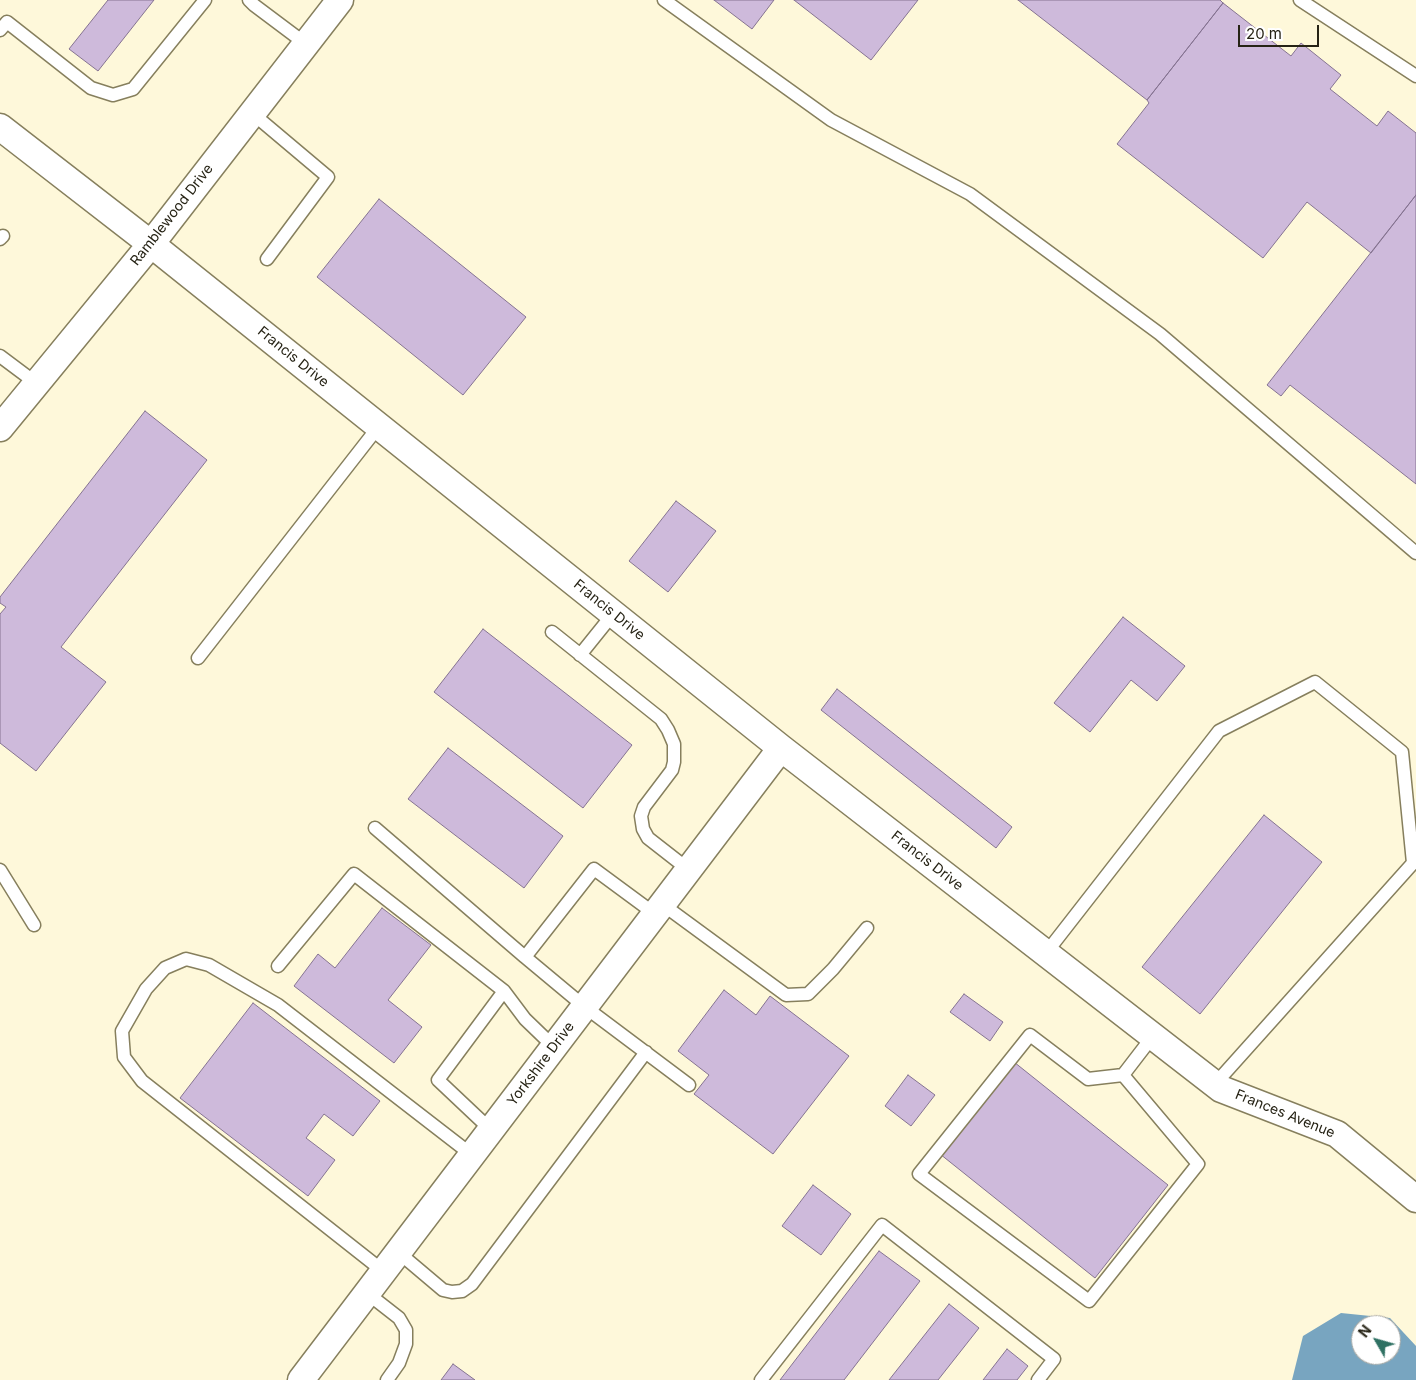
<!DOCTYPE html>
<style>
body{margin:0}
#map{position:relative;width:1416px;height:1380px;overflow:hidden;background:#fef8da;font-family:Inter,sans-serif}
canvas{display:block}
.north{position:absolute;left:1351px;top:1315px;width:50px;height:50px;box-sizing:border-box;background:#fff;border:1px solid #a8a7a1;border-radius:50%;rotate:308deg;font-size:14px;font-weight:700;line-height:20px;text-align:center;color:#262315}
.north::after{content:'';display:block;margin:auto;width:18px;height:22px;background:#2f7163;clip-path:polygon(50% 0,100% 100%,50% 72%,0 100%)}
.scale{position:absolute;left:1238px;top:25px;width:81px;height:22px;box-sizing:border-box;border:2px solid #262315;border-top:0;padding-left:6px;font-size:15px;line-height:18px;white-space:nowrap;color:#262315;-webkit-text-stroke:4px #fff;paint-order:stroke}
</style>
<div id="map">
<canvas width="1416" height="1380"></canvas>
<div class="north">N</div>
<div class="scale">20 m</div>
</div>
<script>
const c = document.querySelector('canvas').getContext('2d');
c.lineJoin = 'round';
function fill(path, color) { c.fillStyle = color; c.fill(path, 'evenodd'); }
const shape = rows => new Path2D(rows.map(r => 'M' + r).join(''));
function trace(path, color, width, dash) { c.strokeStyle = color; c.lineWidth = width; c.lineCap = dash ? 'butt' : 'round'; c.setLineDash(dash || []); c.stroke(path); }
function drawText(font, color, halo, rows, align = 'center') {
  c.font = font + ' Inter,sans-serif'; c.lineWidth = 5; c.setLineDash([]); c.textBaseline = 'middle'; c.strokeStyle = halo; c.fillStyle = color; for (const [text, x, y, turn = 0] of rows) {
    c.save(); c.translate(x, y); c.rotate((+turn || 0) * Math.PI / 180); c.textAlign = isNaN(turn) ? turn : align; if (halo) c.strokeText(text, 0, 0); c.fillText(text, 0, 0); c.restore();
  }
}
const water = shape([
 [1341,1313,1390,1318,1416,1346,1416,1380,1292,1380,1303,1336],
 [1361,1325,1391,1325,1391,1355,1361,1355]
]);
const building = shape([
 [108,0,154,0,98,71,69,49,108,0],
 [714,0,774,0,752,29,714,0],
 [794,0,918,0,871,60,794,0],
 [1018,0,1220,0,1223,3,1147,100,1018,0],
 [1223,3,1291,56,1301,43,1341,75,1330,89,1377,126,1388,111,1416,133,1416,195,1371,253,1307,202,1263,258,1117,144,1149,103,1147,100,1223,3],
 [1416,195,1416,484,1290,385,1281,396,1267,385,1416,195],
 [379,199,526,317,463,395,317,277,379,199],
 [145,411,207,460,61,647,106,682,36,771,0,743,0,614,6,607,0,603,0,597,145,411],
 [676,501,716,531,668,592,629,561,676,501],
 [1123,617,1185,666,1157,701,1131,680,1090,732,1054,703,1123,617],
 [483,629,632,745,583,808,434,692,483,629],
 [837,689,1012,827,996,848,821,710,837,689],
 [448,748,563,836,524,888,408,799,448,748],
 [1264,815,1322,862,1200,1014,1142,967,1264,815],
 [382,908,431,945,388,1000,422,1027,394,1063,294,986,318,954,335,968,382,908],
 [724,990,756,1015,770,996,849,1056,773,1154,694,1094,709,1075,678,1051,724,990],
 [964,994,1003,1022,990,1041,950,1012,964,994],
 [253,1003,380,1101,353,1136,324,1114,306,1138,335,1160,308,1196,180,1098,253,1003],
 [1014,1062,1168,1185,1095,1278,940,1154,1014,1062],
 [908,1075,935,1095,911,1126,885,1106,908,1075],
 [813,1185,851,1214,821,1255,782,1226,813,1185],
 [879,1251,920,1281,844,1380,780,1380,879,1251],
 [949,1304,979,1328,938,1380,889,1380,949,1304],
 [1007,1349,1028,1366,1017,1380,983,1380,1007,1349],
 [453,1364,475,1380,441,1380,453,1364]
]);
const service = shape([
 [249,0,254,5,306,44],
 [664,0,831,120,970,194,1160,334,1416,553],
 [1300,0,1416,76],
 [0,30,7,22,91,88,113,95,133,89,205,0],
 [252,113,328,177,267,259],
 [0,239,3,236],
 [0,356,36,383],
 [552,632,661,719,668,730,674,744,674,762,672,770,644,807,641,816,643,829,648,838,689,870],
 [580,655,613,614],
 [198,658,379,426],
 [375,828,525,957],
 [0,870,34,925],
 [662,904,786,995,808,994,833,969,867,928],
 [655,914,594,869,525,957,585,1007,689,1085],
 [1046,953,1219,731,1315,682,1402,752,1413,863,1215,1084],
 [278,966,354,874,504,991,525,1019,554,1047],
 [1123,1075,1198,1164,1089,1301,919,1174,1030,1035,1088,1079,1123,1075,1153,1036],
 [491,1130,438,1080,504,991],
 [398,1252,443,1290,452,1292,462,1291,472,1284,646,1052],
 [383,1271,142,1081,124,1057,122,1031,146,989,165,968,186,959,209,965,278,1005,472,1155],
 [367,1293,399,1318,406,1330,406,1344,399,1363,387,1380],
 [761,1380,882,1225,1054,1359,1038,1380]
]);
const minor = shape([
 [0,127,151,244,781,748,1221,1089,1337,1134,1416,1199],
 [0,428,151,244,340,0],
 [301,1380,781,748]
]);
const streetNames = [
 ["Ramblewood Drive",172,215,-52],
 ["Francis Drive",293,357,39],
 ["Francis Drive",609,610,39],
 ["Francis Drive",927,861,38],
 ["Yorkshire Drive",541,1064,-53],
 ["Frances Avenue",1285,1114,22]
];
fill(water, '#78a5c0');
fill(building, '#cebadb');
trace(building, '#857391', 1);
trace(service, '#867f5d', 15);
trace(minor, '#867f5d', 29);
trace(service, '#fff', 12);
trace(minor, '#fff', 26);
drawText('14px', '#262315', '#fff', streetNames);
</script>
